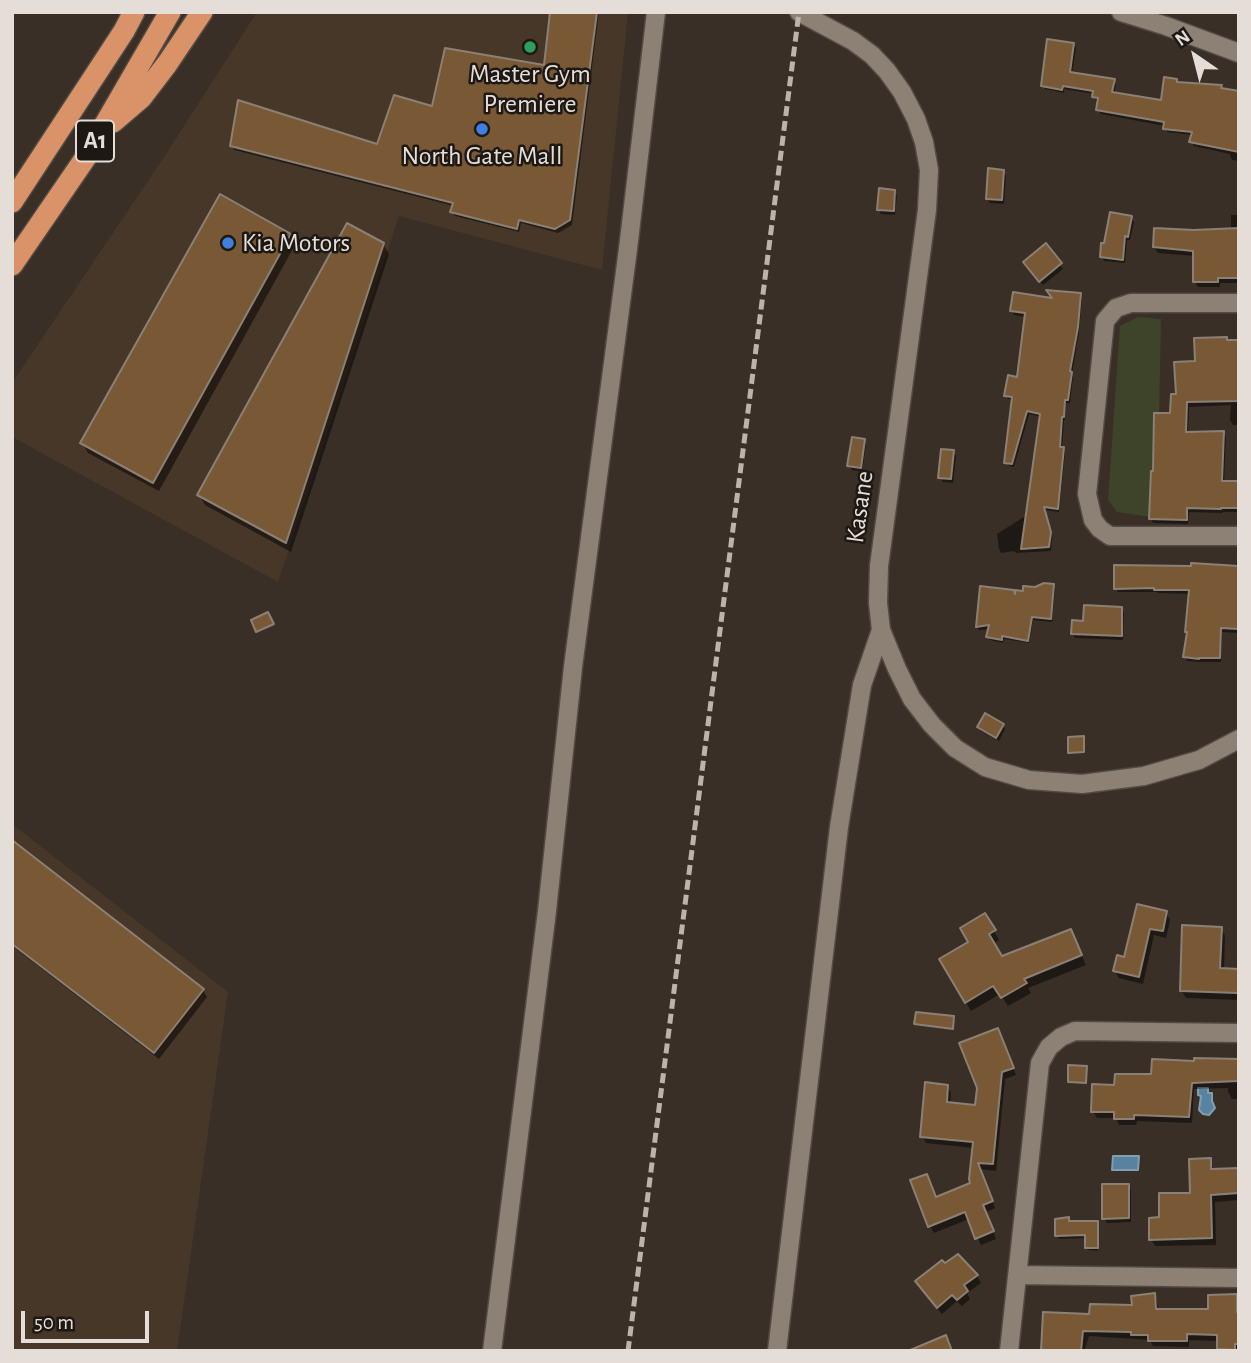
<!DOCTYPE html>
<style>
body{margin:0}
#map{position:relative;width:1251px;height:1363px;overflow:hidden;background:#392f26;font-family:"Alegreya Sans",sans-serif}
canvas{display:block}
.frame{position:absolute;inset:0;border:14px solid #e5ded8;pointer-events:none}
.north{position:absolute;left:1160px;top:21px;width:70px;height:70px;-webkit-text-stroke:5px #1d1814;paint-order:stroke;rotate:325deg;font-size:19px;font-weight:700;line-height:28px;text-align:center;color:#e5ded8}
.north::after{content:'';display:block;margin:auto;width:24px;height:32px;background:#e5ded8;clip-path:polygon(50% 0,100% 100%,50% 72%,0 100%)}
.scale{position:absolute;left:21px;top:1311px;width:128px;height:32px;box-sizing:border-box;border:4px solid #e5ded8;border-top:0;padding-left:9px;font-size:21px;line-height:24px;white-space:nowrap;color:#e5ded8;-webkit-text-stroke:5px #1d1814;paint-order:stroke}
</style>
<div id="map">
<canvas width="1251" height="1363"></canvas>
<div class="frame"></div>
<div class="north">N</div>
<div class="scale">50 m</div>
</div>
<script>
const c = document.querySelector('canvas').getContext('2d');
c.lineJoin = 'round';
function fill(path, color) { c.fillStyle = color; c.fill(path, 'evenodd'); }
const shape = rows => new Path2D(rows.map(r => 'M' + r).join(''));
function trace(path, color, width, dash) { c.strokeStyle = color; c.lineWidth = width; c.lineCap = dash ? 'butt' : 'round'; c.setLineDash(dash || []); c.stroke(path); }
function drawText(font, color, halo, rows, align = 'center') {
  c.font = font + ' "Alegreya Sans",sans-serif'; c.lineWidth = 5; c.setLineDash([]); c.textBaseline = 'middle'; c.strokeStyle = halo; c.fillStyle = color; for (const [text, x, y, turn = 0] of rows) {
    c.save(); c.translate(x, y); c.rotate((+turn || 0) * Math.PI / 180); c.textAlign = isNaN(turn) ? turn : align; if (halo) c.strokeText(text, 0, 0); c.fillText(text, 0, 0); c.restore();
  }
}
const built = shape([
 [257,12,628,12,602,270,399,216,278,582,12,437,12,383,164,157],
 [12,824,228,992,177,1351,12,1351]
]);
const green = shape([
 [1138,317,1161,319,1157,518,1117,512,1108,500,1120,326]
]);
const water = shape([
 [1198,1088,1208,1088,1208,1093,1212,1093,1212,1101,1215,1108,1209,1115,1203,1114,1199,1110,1201,1096,1198,1095,1198,1088],
 [1113,1156,1139,1156,1138,1170,1112,1170,1113,1156]
]);
const shadow = shape([
 [552,12,599,12,572,225,558,233,521,223,519,232,455,216,452,212,454,206,234,150,232,145,378,146,433,109,546,67],
 [1073,44,1076,48,1072,74,1114,81,1116,85,1114,94,1162,102,1178,84,1221,87,1223,90,1239,93,1239,161,1232,160,1230,154,1194,146,1191,142,1193,135,1167,132,1165,126,1101,114,1098,110,1100,102,1096,101,1094,94,1064,89,1064,93,1045,89,1043,85],
 [1003,171,1006,176,1004,204,990,203,987,199],
 [894,191,897,196,895,215,881,214,879,210],
 [1231,215,1239,215,1239,283,1220,283,1220,287,1198,287,1195,282,1195,256,1158,253,1154,247,1194,231,1231,230],
 [1131,218,1134,222,1130,240,1127,240,1125,263,1104,261,1102,257],
 [289,235,295,245,159,491,88,453,82,443],
 [383,244,389,254,291,552,205,505,199,495],
 [1046,245,1063,269,1043,285,1027,267],
 [1080,295,1082,299,1079,332,1072,374,1073,377,1070,403,1066,403,1065,420,1064,420,1062,449,1065,453,1059,512,1044,510,1052,538,1051,551,1016,553,1014,551,1001,553,999,549,997,534,1027,515,1041,417,1029,414,1014,467,1009,466,1006,462,1013,400,1008,399,1006,396,1018,379,1026,317,1014,315,1012,311,1052,299],
 [1228,342,1239,342,1239,425,1233,425,1230,420,1231,405,1189,407,1188,434,1223,433,1226,437,1224,482,1239,483,1239,512,1223,512,1223,513,1189,512,1188,524,1153,523,1151,518,1154,473,1178,396,1197,363],
 [864,441,866,445,862,472,852,470,849,466],
 [953,452,956,456,953,483,943,482,940,477],
 [1236,563,1239,563,1239,633,1222,632,1221,662,1200,662,1187,661,1185,656,1191,594,1158,593,1157,592,1118,592,1116,588,1236,568],
 [1053,585,1055,589,1052,622,1033,620,1029,643,1004,639,1003,643,990,640,988,637,990,629,979,630,977,627,981,588,1024,593],
 [1121,609,1124,613,1123,640,1075,638,1073,634,1084,622],
 [1003,725,1005,729,999,741,981,731,979,727],
 [12,842,203,990,207,997,159,1059,12,946],
 [1138,906,1166,913,1170,920,1166,938,1154,935,1143,984,1119,978,1115,971,1126,959],
 [985,915,999,940,993,944,1001,958,1075,940,1086,965,1028,988,1031,993,1008,1006,1000,994,971,1011,941,960,970,943],
 [1221,928,1225,936,1224,970,1239,972,1239,1000,1186,998,1181,990],
 [953,1018,953,1030,917,1025,916,1024],
 [1001,1037,1016,1075,1005,1079,996,1171,980,1169,995,1208,986,1212,996,1239,981,1245,969,1219,934,1233,930,1226,936,1198,973,1184,974,1148,926,1143,922,1136,947,1086,951,1093,950,1104,977,1107],
 [1239,1061,1239,1099,1232,1099,1228,1092,1228,1088,1194,1089,1192,1123,1137,1121,1136,1125,1119,1125,1116,1118,1097,1118,1093,1111,1116,1086,1153,1076],
 [1086,1068,1086,1084,1070,1083,1069,1082],
 [1210,1160,1214,1171,1239,1169,1239,1200,1215,1202,1216,1245,1155,1246,1151,1239,1161,1219,1192,1194],
 [1128,1186,1131,1190,1131,1222,1107,1223,1104,1218],
 [1068,1219,1070,1223,1097,1222,1099,1226,1098,1251,1088,1250,1086,1247,1087,1238,1059,1239,1057,1236],
 [958,1256,977,1276,981,1283,967,1293,970,1299,962,1306,957,1301,942,1314,921,1288],
 [1154,1295,1157,1301,1158,1311,1210,1311,1209,1296,1239,1296,1239,1349,1238,1351,1220,1351,1219,1341,1189,1340,1189,1347,1153,1346,1150,1340,1089,1336,1084,1351,1043,1351,1091,1316,1134,1307]
]);
const building = shape([
 [550,12,597,12,570,220,555,229,519,220,517,229,450,212,453,203,230,146,238,100,377,144,394,95,432,106,445,48,544,65,550,12],
 [1047,39,1074,43,1070,72,1115,79,1112,92,1161,100,1164,77,1177,79,1177,82,1222,85,1221,88,1239,91,1239,152,1189,142,1192,132,1163,129,1164,122,1096,110,1098,98,1092,97,1093,91,1063,86,1062,90,1041,86,1047,39],
 [988,168,1004,170,1002,200,986,199,988,168],
 [879,188,895,190,894,211,877,210,879,188],
 [220,194,291,234,153,483,80,443,220,194],
 [1110,212,1132,216,1128,237,1125,236,1123,260,1100,257,1101,243,1104,243,1110,212],
 [347,223,384,243,286,543,197,495,347,223],
 [1154,228,1194,230,1239,228,1239,278,1218,278,1218,282,1193,282,1193,251,1153,247,1154,228],
 [1046,243,1062,263,1039,282,1023,262,1046,243],
 [1046,290,1081,293,1078,327,1070,371,1072,372,1068,400,1065,400,1064,417,1062,417,1060,447,1064,447,1058,509,1044,507,1051,532,1049,547,1021,549,1040,414,1027,411,1012,464,1004,463,1012,397,1004,396,1008,375,1017,377,1025,313,1010,311,1013,292,1052,298,1046,290],
 [1227,337,1227,340,1239,340,1239,401,1187,402,1186,432,1224,431,1222,481,1239,481,1239,508,1221,508,1221,509,1187,508,1187,520,1149,519,1151,471,1153,471,1154,413,1170,413,1171,394,1176,394,1174,362,1195,361,1194,338,1227,337],
 [852,437,865,439,861,468,847,466,852,437],
 [941,449,954,450,951,479,938,478,941,449],
 [1191,563,1239,566,1239,629,1221,628,1220,658,1199,658,1199,659,1183,657,1187,632,1185,632,1189,590,1154,590,1154,588,1114,589,1114,565,1191,566,1191,563],
 [1044,583,1054,584,1051,619,1032,617,1028,641,1002,636,1002,640,986,637,989,625,976,627,980,586,1014,590,1015,594,1015,590,1023,591,1023,586,1035,587,1044,583],
 [1084,605,1122,607,1122,636,1071,634,1072,620,1083,621,1084,605],
 [268,612,274,624,256,632,251,620,268,612],
 [985,713,1004,724,996,738,977,727,985,713],
 [1084,736,1084,752,1068,753,1068,737,1084,736],
 [12,840,204,989,154,1053,12,944,12,840],
 [1137,904,1167,911,1163,931,1150,929,1139,977,1113,971,1117,955,1124,957,1137,904],
 [985,913,996,930,989,934,1002,956,1071,929,1082,955,1024,979,1027,983,1001,998,993,986,965,1003,939,959,968,942,960,928,985,913],
 [1182,925,1222,927,1220,968,1239,969,1238,993,1180,991,1182,925],
 [916,1012,954,1016,953,1029,914,1024,916,1012],
 [998,1028,1014,1068,1002,1072,993,1164,978,1163,993,1201,983,1205,994,1231,975,1239,965,1212,928,1227,910,1180,927,1174,936,1197,970,1183,969,1179,973,1142,920,1137,925,1082,948,1085,947,1102,975,1105,977,1088,959,1043,998,1028],
 [1194,1058,1239,1059,1239,1081,1192,1083,1189,1117,1134,1115,1134,1119,1114,1119,1114,1112,1091,1112,1092,1084,1114,1085,1115,1074,1151,1074,1152,1059,1194,1061,1194,1058],
 [1068,1065,1087,1066,1086,1083,1068,1082,1068,1065],
 [1211,1158,1211,1169,1239,1168,1239,1193,1211,1195,1212,1238,1149,1240,1149,1218,1159,1217,1159,1193,1190,1193,1189,1159,1211,1158],
 [1102,1184,1129,1184,1129,1218,1102,1219,1102,1184],
 [1069,1217,1069,1221,1098,1221,1098,1248,1085,1248,1085,1235,1055,1236,1055,1219,1069,1217],
 [958,1254,978,1275,964,1285,968,1291,957,1300,952,1295,937,1308,915,1281,942,1260,945,1263,958,1254],
 [1155,1293,1156,1309,1208,1309,1208,1295,1237,1294,1237,1312,1239,1312,1239,1344,1235,1344,1235,1350,1217,1349,1217,1335,1187,1334,1187,1341,1148,1341,1148,1335,1131,1335,1131,1332,1083,1331,1081,1351,1041,1351,1043,1312,1089,1314,1090,1304,1132,1305,1131,1296,1155,1293],
 [946,1335,952,1351,908,1351,946,1335]
]);
const street = shape([
 [1121,12,1166,26,1239,53],
 [1239,303,1131,303,1116,308,1105,321,1087,494,1093,520,1100,529,1110,536,1239,536],
 [1017,1275,1239,1278],
 [492,1351,547,911,573,667,628,249,656,12],
 [777,1351,839,827,862,685,881,630],
 [1009,1351,1040,1063,1049,1047,1061,1037,1075,1031,1239,1033]
]);
const secondary = shape([
 [799,12,853,41,872,55,887,71,902,92,916,119,924,142,929,170,927,210,879,566,878,603,881,630,897,669,912,699,932,725,955,748,985,767,1029,780,1082,784,1144,776,1199,760,1239,739]
]);
const highway = shape([
 [113,122,141,98,167,64,202,12],
 [12,202,124,31,134,12],
 [12,265,86,157,170,12]
]);
const rail = shape([
 [628,1351,799,12]
]);
const markers = [
 [530,47,7,"#2e9e5b"],
 [482,129,7,"#3f7fe0"],
 [228,243,7,"#3f7fe0"]
];
const shields = [
 [95,141,38]
];
const shieldNames = [
 ["A1",95,141]
];
const poiNames = [
 ["Master Gym",530,74],
 ["Premiere",530,104],
 ["North Gate Mall",482,156],
 ["Kia Motors",242,243,"left"]
];
const streetNames = [
 ["Kasane",860,507,-82]
];
fill(built, '#463729');
fill(green, '#3e442a');
fill(water, '#5782a0');
trace(water, '#829eb1', 2);
fill(shadow, '#0007');
fill(building, '#795835');
trace(building, '#8b8075', 2);
trace(street, '#534b43', 21);
trace(secondary, '#534b43', 21);
trace(highway, '#534b43', 24);
trace(street, '#8d8176', 18);
trace(secondary, '#8d8176', 18);
trace(highway, '#da9369', 21);
trace(rail, '#bbb3ac', 5, [10, 5]);
for (const [x, y, r, color] of markers) { const dot = new Path2D(); dot.arc(x, y, r, 0, 2 * Math.PI); c.fillStyle = color; c.fill(dot); trace(dot, '#1d1814', 2.5); }
for (const [x, y, w] of shields) { const box = new Path2D(); box.roundRect(x - w / 2, y - 20.5, w, 41, 5); c.fillStyle = '#1d1814'; c.fill(box); trace(box, '#e5ded8', 2); }
drawText('bold 24px', '#e5ded8', null, shieldNames);
drawText('26px', '#e5ded8', '#1d1814', poiNames);
drawText('26px', '#e5ded8', '#1d1814', streetNames);
</script>
